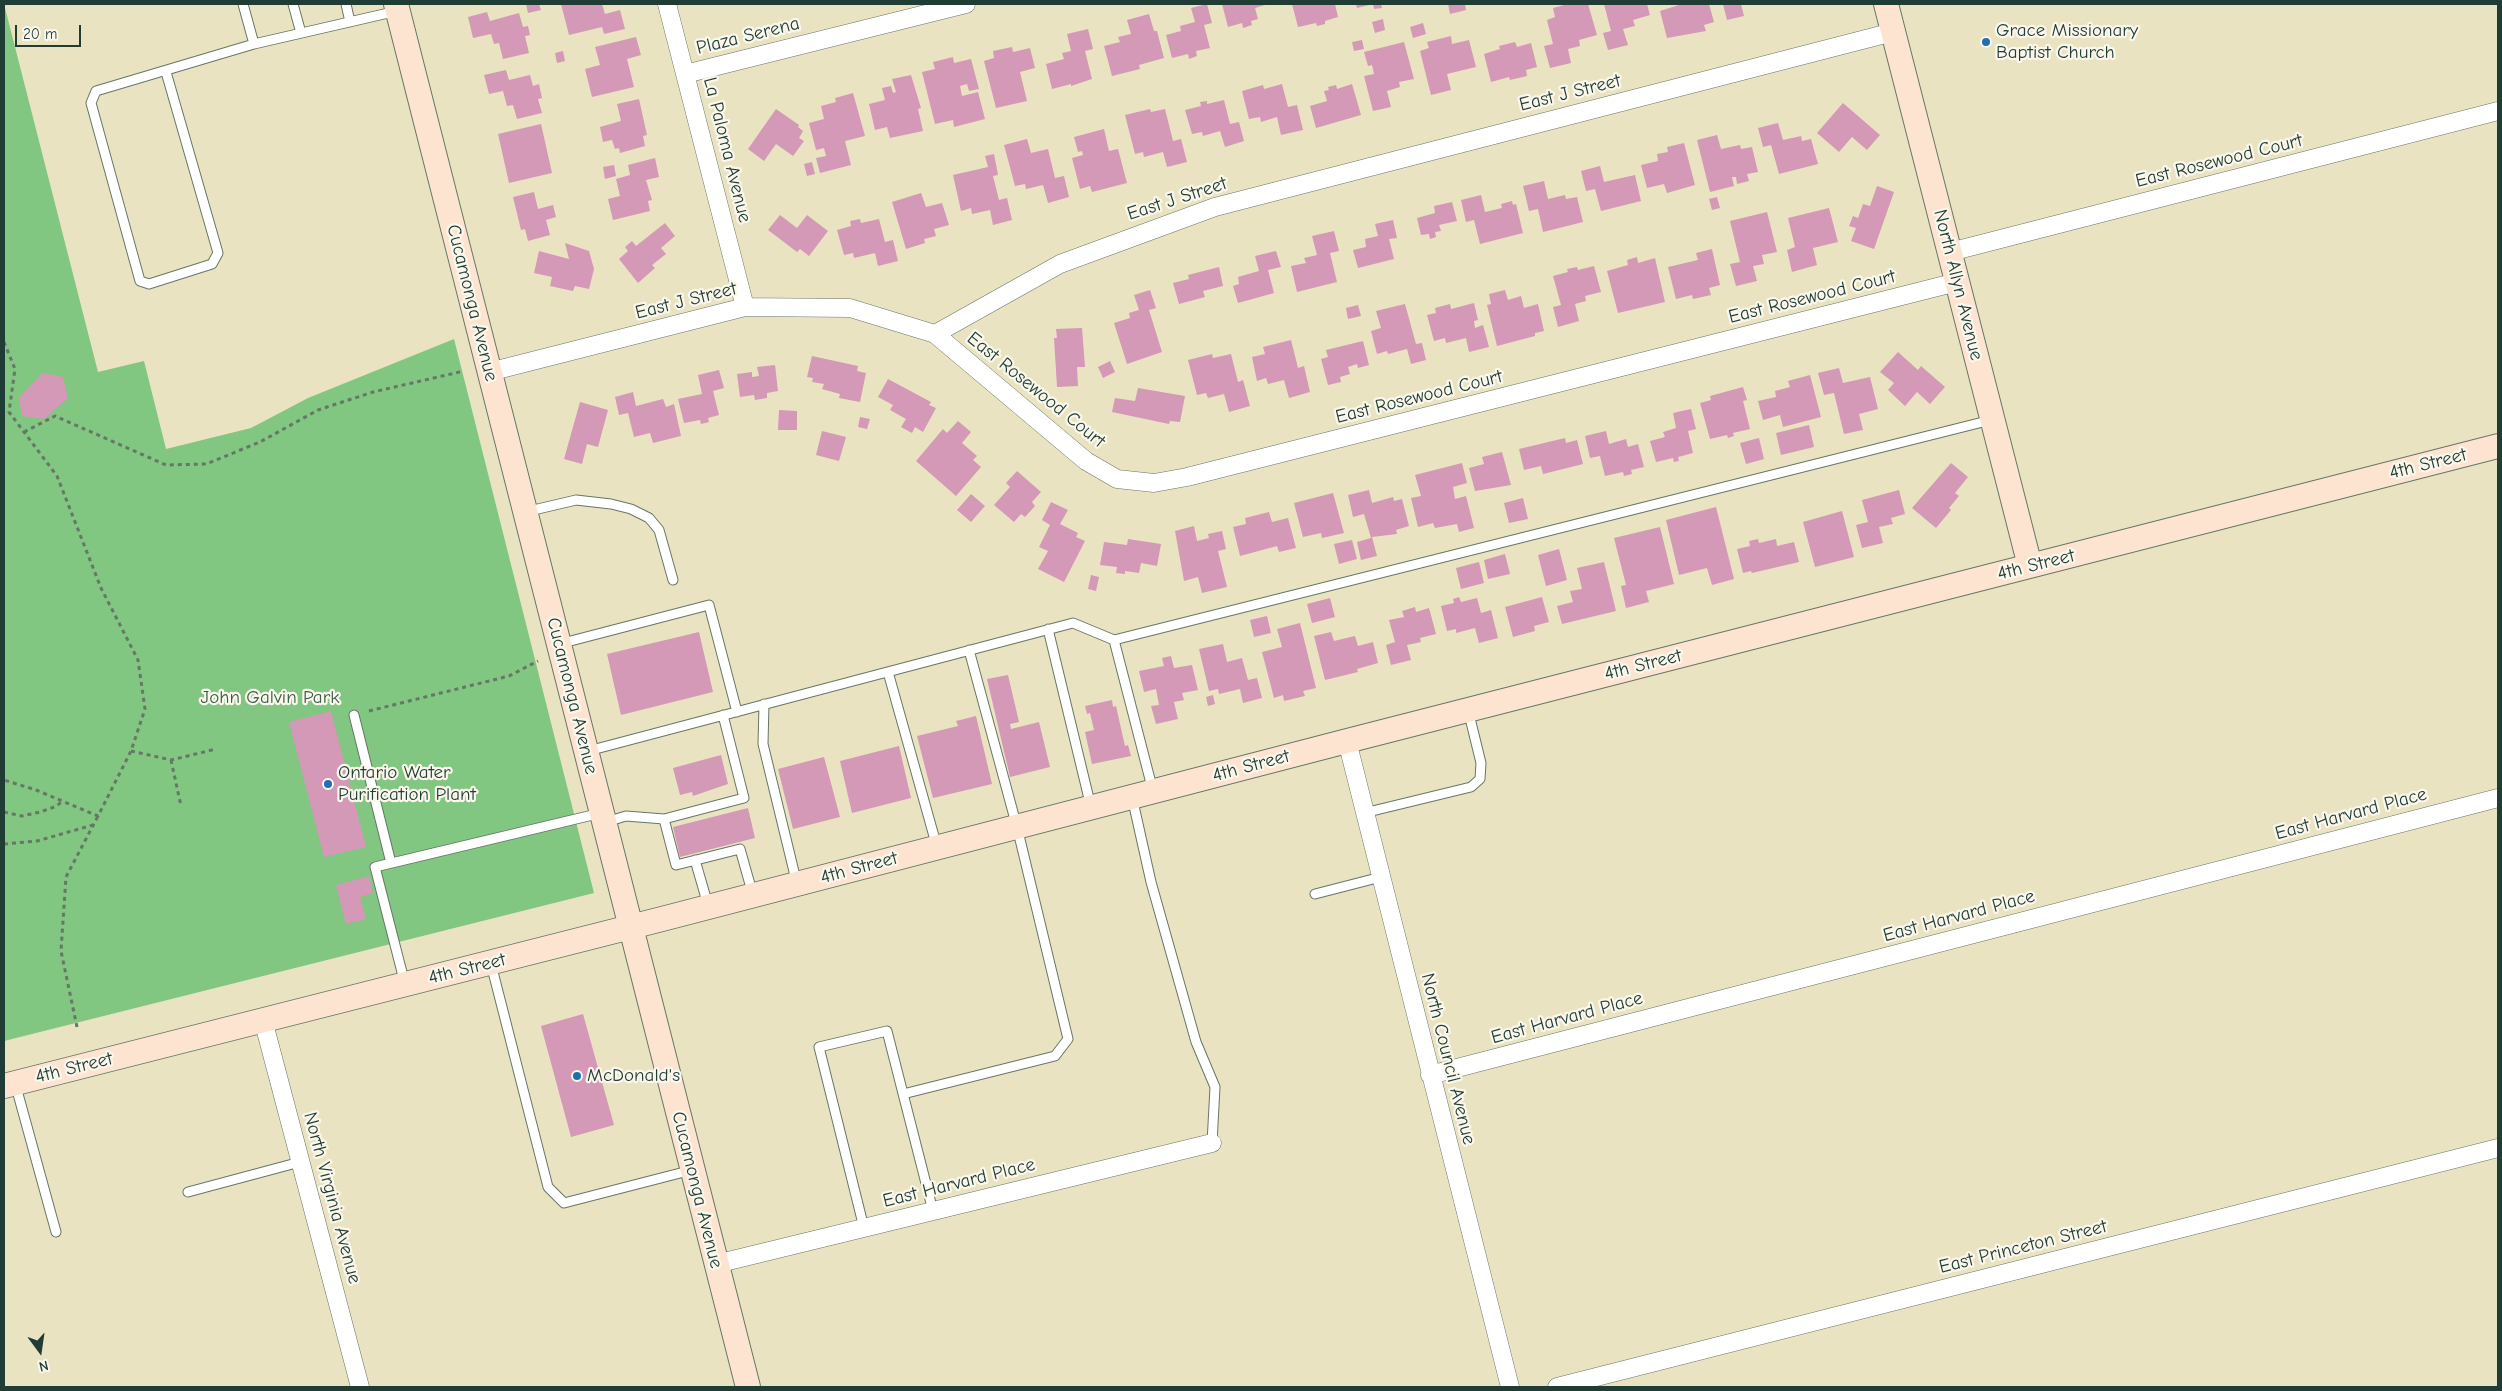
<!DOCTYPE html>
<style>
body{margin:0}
#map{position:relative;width:2502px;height:1391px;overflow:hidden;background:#eae3c2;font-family:"Comic Neue",sans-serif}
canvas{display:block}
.frame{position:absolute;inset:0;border:5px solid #1f3d34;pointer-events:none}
.north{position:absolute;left:15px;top:1326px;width:50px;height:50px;-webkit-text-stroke:4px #fbf7ec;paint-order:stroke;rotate:166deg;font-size:14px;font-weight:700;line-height:20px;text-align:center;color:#1f3d34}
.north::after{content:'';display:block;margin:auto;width:18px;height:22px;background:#1f3d34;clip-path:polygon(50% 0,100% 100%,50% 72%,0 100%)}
.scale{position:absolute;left:15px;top:25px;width:66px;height:22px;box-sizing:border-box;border:2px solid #1f3d34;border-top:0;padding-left:6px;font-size:15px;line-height:18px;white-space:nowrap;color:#1f3d34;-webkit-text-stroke:4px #fbf7ec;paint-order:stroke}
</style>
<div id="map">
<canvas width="2502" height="1391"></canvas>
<div class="frame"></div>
<div class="north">N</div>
<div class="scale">20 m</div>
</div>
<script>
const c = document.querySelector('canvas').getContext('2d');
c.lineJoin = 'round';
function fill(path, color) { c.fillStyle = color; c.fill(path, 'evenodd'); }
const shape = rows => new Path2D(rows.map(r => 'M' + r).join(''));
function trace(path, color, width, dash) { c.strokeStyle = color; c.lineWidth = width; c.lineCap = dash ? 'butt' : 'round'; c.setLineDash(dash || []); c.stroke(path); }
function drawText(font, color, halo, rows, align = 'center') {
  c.font = font + ' "Comic Neue",sans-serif'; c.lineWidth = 4.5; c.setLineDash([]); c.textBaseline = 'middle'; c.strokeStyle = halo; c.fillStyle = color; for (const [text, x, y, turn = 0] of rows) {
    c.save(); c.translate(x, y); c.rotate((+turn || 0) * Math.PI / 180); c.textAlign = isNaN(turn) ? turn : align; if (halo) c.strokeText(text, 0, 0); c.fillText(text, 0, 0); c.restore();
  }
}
const green = shape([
 [4,4,98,372,144,361,166,449,251,428,308,398,454,339,594,893,4,1041]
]);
const building = shape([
 [526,4,539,4,541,10,528,13],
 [561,4,602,4,605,14,620,10,625,29,604,34,602,27,569,35],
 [1207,4,1212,23,1204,25,1210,48,1196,51,1197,56,1189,59,1188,54,1172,58,1166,35,1181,31,1180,26,1195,22,1191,8],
 [1222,4,1268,4,1255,8,1258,19,1251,21,1252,25,1243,28,1242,23,1228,27],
 [1292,4,1335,4,1338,17,1325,21,1325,24,1317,26,1316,23,1298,27],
 [1356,4,1381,4,1382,8,1374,9,1373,4,1357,8],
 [1448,4,1465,4,1466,10,1450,14],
 [1568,4,1588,4,1597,35,1579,40,1580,46,1568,49,1571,63,1550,68,1544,46,1553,44,1547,20,1555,17,1553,8],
 [1604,4,1647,4,1650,15,1633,20,1635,26,1623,29,1628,45,1608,50,1603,33,1611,31],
 [1682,4,1709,4,1714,22,1704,25,1706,31,1667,38,1660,11],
 [1723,4,1741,4,1744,16,1727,20],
 [487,12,490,21,519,13,523,27,528,26,530,35,525,36,529,53,503,59,499,43,494,44,491,34,473,38,468,17],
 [1149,14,1154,31,1157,31,1164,58,1139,65,1140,69,1112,76,1104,46,1120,42,1118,37,1131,34,1127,20],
 [1383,19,1385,30,1375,33,1372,22],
 [1423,23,1426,34,1413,38,1410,27],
 [1088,29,1093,49,1085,51,1092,79,1071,86,1071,84,1052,89,1046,64,1064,59,1062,53,1071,51,1067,34],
 [1451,36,1452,44,1469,40,1476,67,1447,74,1451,90,1431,95,1420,51,1429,48,1427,42],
 [636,37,641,55,627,59,634,87,592,97,585,69,600,65,595,47],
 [1362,40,1364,49,1354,51,1352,42],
 [1404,42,1414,79,1399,82,1400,87,1387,91,1391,107,1373,111,1364,76,1374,74,1372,65,1368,66,1364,52],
 [1515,42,1517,47,1531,43,1537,67,1526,70,1527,76,1510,80,1509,77,1491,82,1484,54,1500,49,1499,46],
 [1012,47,1013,52,1030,48,1035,68,1020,72,1027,101,996,108,984,61,994,58,993,51],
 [563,51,565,61,557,63,555,53],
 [953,57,954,63,971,59,979,89,969,91,967,84,960,86,962,96,978,92,985,119,954,127,953,120,935,124,922,72,935,69,933,62],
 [506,70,509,80,530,75,533,86,539,84,542,98,538,99,542,113,517,119,513,105,507,106,503,91,489,94,484,75],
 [911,75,921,108,918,109,923,131,890,138,887,127,875,130,869,104,885,100,882,88,891,86,893,93,896,92,892,79],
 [1282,84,1288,107,1297,105,1303,130,1281,135,1277,117,1261,122,1260,117,1249,119,1242,91,1263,85,1264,89],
 [1352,84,1361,115,1316,128,1310,106,1327,101,1324,91,1329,90,1328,87,1336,85,1337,89],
 [853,93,865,136,845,141,851,165,820,173,816,158,826,156,824,148,816,150,809,123,824,119,821,106,836,102,835,98],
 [639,99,647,135,643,136,645,146,620,153,619,148,615,149,612,140,603,142,600,127,621,121,617,104],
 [1224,100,1230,124,1239,122,1244,141,1225,147,1220,131,1203,136,1202,132,1192,134,1185,110,1201,106,1200,102,1207,101,1207,104],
 [1843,103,1880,135,1867,150,1852,137,1839,152,1817,133],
 [776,109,799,125,798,127,803,131,799,138,804,141,793,156,776,144,764,161,748,149],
 [1150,109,1151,112,1165,109,1173,141,1181,139,1187,162,1167,167,1163,152,1144,157,1143,152,1135,154,1125,115],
 [1778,123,1783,140,1801,136,1802,141,1811,139,1818,164,1779,174,1771,145,1763,147,1758,128],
 [541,124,552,173,509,183,498,134],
 [1104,129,1109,151,1118,149,1127,183,1092,192,1090,186,1080,189,1072,158,1083,155,1082,151,1078,152,1074,137],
 [1717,135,1721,149,1740,145,1741,149,1752,147,1758,172,1747,174,1749,181,1737,184,1736,177,1732,177,1734,186,1710,192,1697,140],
 [1027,139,1031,153,1048,149,1055,178,1064,176,1069,197,1048,203,1043,185,1026,189,1025,184,1015,186,1004,145],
 [1684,143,1695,185,1667,193,1664,184,1647,188,1641,165,1658,161,1657,154,1668,152,1667,147],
 [994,154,998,175,993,176,999,200,1007,198,1012,220,993,225,990,210,972,214,971,208,961,211,953,175,988,167,985,156],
 [655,158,659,177,646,180,652,200,648,201,650,211,613,220,608,199,620,196,616,179,630,175,628,165],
 [812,162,815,174,807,176,804,164],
 [614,165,616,176,605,179,603,167],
 [1600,166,1604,182,1635,175,1641,201,1601,211,1595,189,1586,191,1581,171],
 [1544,181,1548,199,1565,195,1566,199,1577,197,1583,222,1543,232,1538,209,1529,211,1523,186],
 [1877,186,1894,192,1874,249,1851,241,1856,228,1849,226,1853,216,1858,218,1863,204,1870,206],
 [534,192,538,209,553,205,556,217,546,220,550,235,528,241,525,229,521,230,513,197],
 [921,193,926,207,942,203,949,225,934,229,936,236,924,239,925,243,906,249,892,202],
 [1481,195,1485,212,1502,208,1501,204,1512,201,1513,205,1516,204,1523,233,1480,244,1474,220,1466,222,1461,200],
 [1717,197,1720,208,1712,210,1709,199],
 [1452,202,1457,221,1439,225,1441,231,1435,232,1436,237,1430,239,1429,234,1421,235,1417,218,1435,213,1434,206],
 [1829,208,1838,242,1813,248,1817,265,1792,272,1787,250,1795,247,1788,218],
 [1767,212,1777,252,1762,255,1764,264,1753,266,1757,281,1736,286,1730,264,1740,262,1730,221],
 [780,215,797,228,807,215,828,231,809,256,800,249,797,252,768,230],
 [860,219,861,223,879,219,885,242,893,240,898,261,878,266,875,253,854,258,853,253,844,255,837,230,851,226,850,221],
 [1393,220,1397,238,1389,239,1394,259,1358,268,1353,250,1366,247,1365,239,1378,236,1375,224],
 [665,223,675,236,661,248,666,254,652,265,655,268,638,283,619,259,628,251,625,247,632,241,636,246],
 [1334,231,1339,251,1330,253,1337,282,1297,292,1291,266,1306,263,1304,258,1317,255,1312,236],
 [565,243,589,251,594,269,589,289,575,286,573,291,550,286,552,277,534,273,539,251,569,259],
 [1712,249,1720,285,1709,288,1711,295,1693,299,1692,295,1676,299,1668,267,1698,260,1696,253],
 [1276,251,1281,267,1268,270,1274,293,1238,303,1233,286,1239,284,1238,277,1259,271,1255,256],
 [1637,257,1638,263,1655,258,1665,302,1618,313,1607,271,1628,265,1627,260],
 [1594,266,1601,292,1585,296,1586,301,1575,304,1579,321,1558,327,1553,307,1561,305,1553,276,1568,272,1567,269,1577,267,1578,270],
 [1219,267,1223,286,1203,291,1205,297,1179,304,1173,283,1189,279,1188,275],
 [1150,290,1156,308,1149,310,1162,352,1127,364,1114,323,1130,318,1129,313,1139,310,1134,295],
 [1505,290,1508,300,1521,296,1524,308,1538,304,1544,331,1535,333,1535,336,1497,346,1487,305,1491,304,1489,294],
 [1474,303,1478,320,1474,321,1475,328,1483,325,1489,347,1469,352,1466,338,1446,343,1445,338,1434,341,1427,315,1436,313,1435,308,1450,304,1451,309],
 [1405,304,1416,344,1422,343,1426,360,1411,364,1407,349,1388,354,1387,351,1377,354,1371,331,1381,328,1376,311],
 [1358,305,1361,316,1348,319,1346,308],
 [1082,328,1085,367,1077,367,1078,386,1057,387,1054,338,1057,338,1056,329],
 [1291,340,1298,368,1304,366,1310,392,1289,398,1284,380,1268,384,1266,378,1257,381,1252,357,1265,354,1263,347],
 [1363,341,1369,365,1358,368,1357,364,1348,367,1350,374,1340,377,1341,382,1328,385,1321,359,1328,357,1326,350],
 [1898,352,1918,370,1921,366,1945,387,1930,404,1917,392,1905,406,1888,390,1894,383,1880,372],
 [1212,354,1213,358,1231,354,1238,382,1243,380,1250,406,1229,412,1224,394,1208,398,1206,393,1197,395,1188,360],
 [812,356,858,366,857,371,866,373,860,402,839,398,840,394,822,389,824,384,812,382,813,378,807,377],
 [1110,361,1115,372,1103,378,1098,367],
 [775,365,778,391,767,393,767,398,755,400,754,395,740,397,737,374,752,372,752,377,759,376,757,367],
 [1839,368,1843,383,1870,377,1878,409,1859,414,1863,430,1844,434,1834,393,1824,395,1818,373],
 [719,370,724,388,713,391,719,415,708,418,709,422,701,424,700,420,684,423,678,399,702,394,698,375],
 [42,373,63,377,68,398,44,419,22,416,19,398],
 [1810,375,1821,417,1783,427,1780,415,1763,420,1758,401,1776,397,1775,391,1790,387,1788,381],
 [888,379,931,402,929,405,936,408,923,432,915,427,912,433,901,427,906,419,890,410,893,405,878,397],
 [1743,387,1747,400,1743,401,1750,429,1733,433,1734,436,1728,438,1727,435,1710,439,1700,403,1711,400,1710,396],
 [1138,388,1185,396,1180,422,1170,421,1169,424,1112,412,1115,398,1135,401],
 [633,392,636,406,663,399,666,407,674,404,681,436,653,443,650,433,634,437,628,413,619,415,615,397],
 [580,402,608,410,598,447,587,444,582,464,564,459],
 [1691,409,1696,429,1688,431,1693,453,1678,457,1679,461,1674,462,1673,458,1656,462,1650,441,1665,437,1663,432,1676,428,1673,413],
 [779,410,797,411,797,430,778,430],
 [860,417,870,419,867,429,858,427],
 [958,421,971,432,962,443,977,456,973,460,981,467,956,496,916,461,943,429,947,433],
 [1809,425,1814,447,1781,455,1776,433],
 [822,431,846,437,839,461,816,455],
 [1606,431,1609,444,1626,439,1628,447,1638,444,1644,467,1631,470,1632,474,1624,476,1623,472,1605,476,1600,456,1590,458,1585,436],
 [1565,438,1566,443,1577,440,1583,464,1543,474,1541,466,1524,470,1519,449],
 [1759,438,1764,459,1746,464,1740,443],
 [1502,452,1511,485,1475,491,1469,468,1484,464,1482,457],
 [1462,463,1467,483,1453,487,1455,499,1466,496,1474,528,1459,532,1457,524,1435,528,1433,523,1418,527,1411,498,1421,496,1415,475],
 [1951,463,1968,477,1955,493,1959,496,1949,508,1951,510,1936,528,1912,508],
 [1017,471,1041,492,1032,502,1035,506,1025,517,1021,514,1014,522,994,505,1010,487,1006,483],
 [1369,490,1372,503,1393,497,1394,501,1402,499,1409,526,1396,530,1397,534,1372,537,1377,556,1361,560,1357,542,1371,538,1364,514,1353,517,1348,495],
 [1899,490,1905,514,1891,518,1893,524,1879,527,1883,543,1862,548,1856,525,1868,522,1862,500],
 [1333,493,1344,533,1322,538,1321,533,1303,537,1294,503],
 [971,494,985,506,971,522,957,510],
 [1523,498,1528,519,1509,523,1504,503],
 [1051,502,1068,510,1060,524,1078,533,1076,537,1085,541,1064,582,1038,569,1048,551,1039,547,1050,525,1042,520],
 [1716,507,1734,579,1712,585,1707,568,1679,575,1666,520],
 [1842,511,1854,557,1815,567,1803,522],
 [1269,512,1272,522,1288,518,1296,548,1279,552,1277,546,1240,556,1233,527,1246,524,1245,518],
 [1194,526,1197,541,1209,538,1208,534,1222,531,1226,549,1218,551,1227,587,1202,593,1198,577,1184,581,1175,531],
 [1660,527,1674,584,1646,591,1649,602,1626,608,1621,586,1626,585,1614,538],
 [1128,539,1161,544,1157,566,1141,563,1139,573,1125,571,1125,574,1116,573,1117,567,1100,565,1104,542,1127,545],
 [1758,539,1759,543,1776,539,1777,546,1794,542,1799,562,1752,573,1751,571,1743,573,1737,549,1750,546,1749,541],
 [1352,540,1357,559,1339,564,1334,544],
 [1559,549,1567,580,1546,586,1538,555],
 [1505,554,1510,574,1488,579,1484,560],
 [1479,562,1484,583,1461,589,1456,568],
 [1604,562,1616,611,1562,624,1557,606,1573,602,1570,591,1582,589,1577,568],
 [1091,575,1099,577,1096,591,1088,589],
 [1459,597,1461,602,1477,598,1481,613,1491,610,1498,638,1479,643,1475,628,1456,633,1456,629,1447,631,1441,606,1454,603,1453,599],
 [1542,597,1549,622,1534,626,1535,631,1513,637,1505,607],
 [1330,598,1335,617,1312,623,1307,604],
 [1415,607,1416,612,1429,608,1436,634,1420,638,1421,642,1407,645,1411,660,1391,665,1386,645,1395,642,1389,620,1404,617,1402,611],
 [1267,616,1271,633,1254,637,1250,620],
 [1300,623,1316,688,1303,691,1305,696,1284,701,1283,695,1274,698,1262,652,1282,647,1277,629],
 [699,632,713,692,621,715,607,654],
 [1331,632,1334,641,1355,636,1358,646,1373,642,1378,663,1357,669,1358,672,1325,680,1314,636],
 [1223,644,1227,662,1242,658,1248,680,1257,678,1262,698,1243,703,1240,689,1219,694,1218,689,1209,691,1199,649],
 [1171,656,1174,668,1192,665,1198,690,1182,693,1184,700,1174,702,1178,719,1156,724,1151,706,1159,705,1156,689,1144,692,1139,671,1164,666,1162,658],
 [1008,675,1019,722,1010,724,1011,729,1039,722,1050,767,1010,777,987,679],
 [1213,695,1215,704,1208,706,1206,697],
 [1112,700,1113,707,1116,706,1125,746,1128,745,1131,756,1092,764,1085,732,1094,730,1090,713,1087,714,1085,706],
 [331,711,366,847,324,857,289,722],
 [976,716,992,784,933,798,917,736,958,726,956,721],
 [899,746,911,798,852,813,840,761],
 [721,755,728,784,693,796,692,792,680,795,673,768],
 [824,757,840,817,793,829,778,769],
 [748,808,755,838,680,857,673,827],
 [369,876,373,893,360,897,366,919,346,924,336,885],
 [583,1014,614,1125,571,1137,541,1026]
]);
const path = shape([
 [4,342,15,369,9,412,57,476,101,588,138,660,145,709,131,751,98,816,36,790,4,780],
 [24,432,55,416,166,465,206,464,260,442,318,410,373,392,464,371],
 [369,711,509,676,538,661],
 [131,751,171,760,216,749],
 [171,760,181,806],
 [4,812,22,816,40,812,57,806,62,801],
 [4,844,37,841,93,825],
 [77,1027,61,951,66,877,98,816]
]);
const lane = shape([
 [243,4,254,44],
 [293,4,301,33],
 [346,4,350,22],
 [166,72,218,253,212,264,149,284,140,281,91,103,96,91,254,44,397,11],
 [525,512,576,500,611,504,631,509,649,518,659,530,673,580],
 [1048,629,1091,807],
 [1114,640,1991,420],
 [559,644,709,605,737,712],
 [888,672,937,847],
 [764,704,763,744,797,884],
 [354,715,391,863],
 [588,751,1073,623,1114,640,1153,791],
 [1132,797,1151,882,1196,1042,1215,1087,1212,1143],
 [1364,813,1471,787,1480,779,1481,763,1468,710],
 [664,819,676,865,740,849,753,895],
 [606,822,626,816,664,819,744,798,723,715],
 [695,860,708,905],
 [1315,894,1381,877],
 [491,964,548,1187,564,1203,692,1170],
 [405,984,375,867,601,813],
 [15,1083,56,1232],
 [903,1094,1055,1056,1068,1039,1017,827,969,650],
 [188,1192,300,1162],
 [864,1228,819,1047,887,1031,933,1211]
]);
const street = shape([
 [667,4,745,307],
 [685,74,966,4],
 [1950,252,2498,111],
 [935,334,1086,461,1117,479,1154,483,1187,477,1957,282],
 [489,372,745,307,850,308,935,334,1060,264,1215,207,1893,32],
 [1347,741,1510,1387],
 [263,1020,360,1387],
 [1430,1075,2498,798],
 [716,1264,1212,1143],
 [1557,1387,2498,1148]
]);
const secondary = shape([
 [396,4,748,1387],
 [1886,4,2030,566],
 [4,1086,662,919,1347,741,2498,446]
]);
const markers = [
 [1986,42,5,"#1f6fb2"],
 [328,784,5,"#1f6fb2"],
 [577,1076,5,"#1f6fb2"]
];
const poiNames = [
 ["Grace Missionary",1996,31],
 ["Baptist Church",1996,53],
 ["Ontario Water",338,773],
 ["Purification Plant",338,795],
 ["McDonald's",587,1076]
];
const streetNames = [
 ["Plaza Serena",748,36,-14],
 ["East J Street",1570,93,-14],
 ["La Paloma Avenue",727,150,76],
 ["East Rosewood Court",2219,161,-14],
 ["East J Street",1177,199,-18],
 ["North Allyn Avenue",1958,285,76],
 ["East Rosewood Court",1812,297,-14],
 ["East J Street",686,301,-14],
 ["Cucamonga Avenue",472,303,76],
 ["East Rosewood Court",1036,390,39],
 ["East Rosewood Court",1419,397,-14],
 ["4th Street",2428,464,-14],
 ["4th Street",2036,565,-14],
 ["4th Street",1643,665,-14],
 ["Cucamonga Avenue",572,696,76],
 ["4th Street",1251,766,-15],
 ["East Harvard Place",2351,814,-15],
 ["4th Street",859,868,-15],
 ["East Harvard Place",1959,916,-15],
 ["4th Street",467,969,-14],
 ["East Harvard Place",1567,1018,-15],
 ["North Council Avenue",1448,1059,76],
 ["4th Street",74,1068,-14],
 ["East Harvard Place",959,1183,-14],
 ["Cucamonga Avenue",697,1190,76],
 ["North Virginia Avenue",332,1198,75],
 ["East Princeton Street",2023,1247,-14]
];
const parkNames = [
 ["John Galvin Park",270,698]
];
fill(green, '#81c681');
fill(building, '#d399b6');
trace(lane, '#676', 11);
trace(street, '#676', 19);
trace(secondary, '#676', 26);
trace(path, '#676', 3, [4, 4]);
trace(lane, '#fff', 9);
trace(street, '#fff', 18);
trace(secondary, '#fde4d0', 24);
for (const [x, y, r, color] of markers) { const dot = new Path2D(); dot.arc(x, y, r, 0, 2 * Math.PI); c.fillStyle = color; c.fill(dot); trace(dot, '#fbf7ec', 2); }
drawText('19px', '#1f3d34', '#fbf7ec', poiNames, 'left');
drawText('19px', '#1f3d34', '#fbf7ec', streetNames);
drawText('19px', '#385f47', '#fbf7ec', parkNames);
</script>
